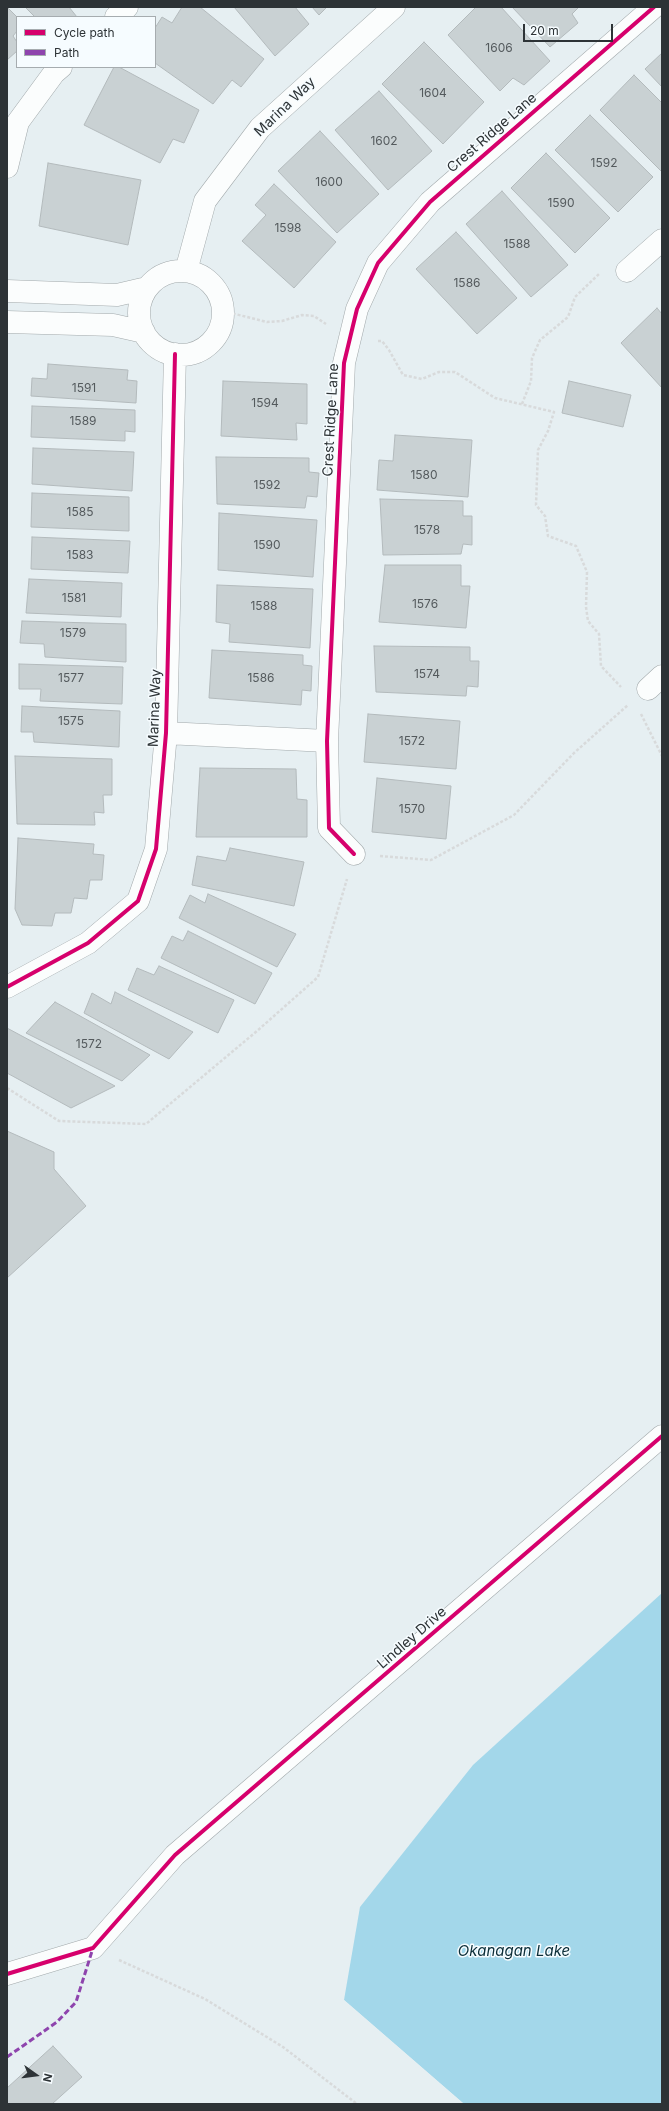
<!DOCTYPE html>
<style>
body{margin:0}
#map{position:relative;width:669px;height:2111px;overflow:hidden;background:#e6eff2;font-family:Inter,sans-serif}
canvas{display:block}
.frame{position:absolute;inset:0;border:8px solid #2d3336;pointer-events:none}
.legend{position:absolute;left:16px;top:16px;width:140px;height:52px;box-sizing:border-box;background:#f6fcff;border:1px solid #a6acaf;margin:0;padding:5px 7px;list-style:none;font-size:12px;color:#2d3336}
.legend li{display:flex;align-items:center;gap:8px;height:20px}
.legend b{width:20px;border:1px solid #a6acaf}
.north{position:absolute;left:16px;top:2055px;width:40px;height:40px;-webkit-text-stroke:3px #f6fcff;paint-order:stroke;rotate:104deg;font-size:11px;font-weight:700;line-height:16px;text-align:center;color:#2d3336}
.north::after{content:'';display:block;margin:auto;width:14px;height:18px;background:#2d3336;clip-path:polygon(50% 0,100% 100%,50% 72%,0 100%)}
.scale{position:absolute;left:523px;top:24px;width:90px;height:18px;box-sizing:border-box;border:2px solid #2d3336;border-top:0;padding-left:5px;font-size:12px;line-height:14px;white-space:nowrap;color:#2d3336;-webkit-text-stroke:3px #f6fcff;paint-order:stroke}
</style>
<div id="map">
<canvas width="669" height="2111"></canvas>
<div class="frame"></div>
<ul class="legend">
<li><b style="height:5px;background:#d6006c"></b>Cycle path</li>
<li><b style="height:5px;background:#8e44ad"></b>Path</li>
</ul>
<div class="north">N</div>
<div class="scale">20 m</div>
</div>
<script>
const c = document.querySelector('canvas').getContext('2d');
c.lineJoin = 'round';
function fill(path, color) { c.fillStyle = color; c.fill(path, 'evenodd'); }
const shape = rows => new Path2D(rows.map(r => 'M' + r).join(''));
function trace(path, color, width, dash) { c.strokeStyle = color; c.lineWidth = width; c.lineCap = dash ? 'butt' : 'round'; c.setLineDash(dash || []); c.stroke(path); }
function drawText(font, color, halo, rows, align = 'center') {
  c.font = font + ' Inter,sans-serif'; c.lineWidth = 3; c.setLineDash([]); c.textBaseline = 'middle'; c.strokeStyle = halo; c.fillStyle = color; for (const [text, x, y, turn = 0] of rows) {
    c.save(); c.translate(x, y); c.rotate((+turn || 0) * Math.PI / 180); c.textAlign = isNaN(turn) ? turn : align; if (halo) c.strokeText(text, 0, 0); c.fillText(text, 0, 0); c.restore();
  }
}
const water = shape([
 [662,1593,662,2104,464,2104,344,2000,360,1907,473,1765]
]);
const pier = shape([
 [342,1999,344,2000,464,2104,461,2104,343,2002]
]);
const building = shape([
 [7,7,17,17,17,31,13,36,17,42,17,51,7,60,7,7],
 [25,7,69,7,77,17,35,17,25,7],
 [182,7,200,7,264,59,241,87,232,80,213,104,155,63,155,28,162,17,172,23,182,7],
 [234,7,295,7,309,24,275,56,234,7],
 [312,7,327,7,319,15,312,7],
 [476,7,501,7,550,61,524,85,513,78,500,91,448,35,476,7],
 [512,7,579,7,572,14,578,23,550,47,512,7],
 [424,42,484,102,443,144,382,84,424,42],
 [662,53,662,87,645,69,662,53],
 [114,67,119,67,199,110,184,143,173,139,160,163,84,125,114,67],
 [634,75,662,103,662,172,600,110,634,75],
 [379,91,432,151,388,190,335,130,379,91],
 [590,115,653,177,618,212,555,150,590,115],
 [320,131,379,194,337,233,278,171,320,131],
 [546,153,610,218,575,253,511,188,546,153],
 [48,163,141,180,128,245,39,226,48,163],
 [274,184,336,242,294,288,242,241,266,215,255,205,274,184],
 [502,191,568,265,531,297,466,224,502,191],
 [456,232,517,298,477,334,416,269,456,232],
 [657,308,662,314,662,388,621,343,657,308],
 [48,364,128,370,127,380,137,381,136,403,31,396,32,378,47,379,48,364],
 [223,381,307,384,307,424,296,423,297,440,221,436,223,381],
 [569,381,631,395,623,427,562,413,569,381],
 [32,406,135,410,135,432,125,431,125,441,31,437,32,406],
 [395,435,472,440,468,497,377,490,379,460,393,461,395,435],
 [33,448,134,452,132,491,32,484,33,448],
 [216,457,309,458,309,472,319,473,317,497,307,496,305,508,217,504,216,457],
 [32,493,129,497,129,531,31,527,32,493],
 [380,499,463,501,463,516,472,516,472,545,463,544,461,554,383,555,380,499],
 [219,513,317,520,313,577,218,570,219,513],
 [32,537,130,541,128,573,31,569,32,537],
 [385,565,461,565,461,586,470,586,466,628,379,622,385,565],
 [29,579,122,583,121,617,26,613,29,579],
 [217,585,313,589,310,648,229,642,230,624,216,622,217,585],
 [22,621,126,624,126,662,45,657,44,644,20,643,22,621],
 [374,646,470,647,470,661,479,661,478,687,467,686,466,696,376,692,374,646],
 [212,650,303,655,303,665,312,666,311,691,302,690,301,705,209,698,212,650],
 [19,664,123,667,122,704,40,701,41,689,19,689,19,664],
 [22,706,120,711,119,747,34,742,33,732,21,732,22,706],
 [368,714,460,721,456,769,364,762,368,714],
 [15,756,112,759,112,795,103,795,104,813,94,812,95,825,17,824,15,756],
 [200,768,296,769,297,799,307,800,307,837,196,837,200,768],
 [377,778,451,786,446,839,372,832,377,778],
 [18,838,94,844,93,854,104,855,102,880,90,880,87,899,74,898,71,913,55,913,52,926,22,925,15,909,18,838],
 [230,848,304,862,294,906,192,885,197,856,226,861,230,848],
 [208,894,296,934,277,967,179,918,190,895,205,903,208,894],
 [188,931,272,973,255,1004,161,958,172,936,183,941,188,931],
 [159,966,234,1000,218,1033,128,990,137,968,154,975,159,966],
 [115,992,193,1032,169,1059,84,1013,92,993,111,1004,115,992],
 [55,1002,150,1055,122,1081,26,1033,55,1002],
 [7,1028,115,1086,71,1108,7,1073,7,1028],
 [7,1131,54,1152,54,1169,86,1206,7,1278,7,1131],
 [53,2046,82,2077,52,2104,7,2104,7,2088,53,2046]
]);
const path = shape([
 [223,311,267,322,282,321,302,315,314,316,326,324],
 [378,341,382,341,389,350,403,375,422,379,439,372,455,372,495,398,554,412,548,431,538,450,536,505,545,516,548,536,576,546,587,572,586,607,588,621,599,634,601,666,621,687],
 [522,404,531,381,532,358,540,340,568,317,575,297,600,273],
 [641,714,662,756],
 [380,856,431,860,514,815,574,753,628,705],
 [7,1088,59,1121,146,1124,257,1031,318,977,347,879],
 [119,1960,205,1999,283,2047,357,2104]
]);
const minor = shape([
 [116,17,127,7],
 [7,167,18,122,54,73,61,67],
 [186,271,205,201,260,128,394,7],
 [627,271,662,240],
 '139 313a42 42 0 1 1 84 0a42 42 0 1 1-84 0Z',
 [7,291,117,295,147,288],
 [7,322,113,325,144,332],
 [648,689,662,676],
 [166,733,327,741],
 [354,854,329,828,327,741,344,363,357,309,378,263,430,202,654,7],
 [7,987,88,943,138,901,156,849,166,733,175,354],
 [7,1974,93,1948,175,1855,662,1436]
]);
const quiet = shape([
 [7,2057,57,2022,76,2002,93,1948]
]);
const cycleway = shape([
 [354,854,329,828,327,741,344,363,357,309,378,263,430,202,654,7],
 [7,987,88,943,138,901,156,849,166,733,175,354],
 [7,1974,93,1948,175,1855,662,1436]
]);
const numberNames = [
 ["1606",499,48],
 ["1604",433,93],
 ["1602",384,141],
 ["1592",604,163],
 ["1600",329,182],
 ["1590",561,203],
 ["1598",288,228],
 ["1588",517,244],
 ["1586",467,283],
 ["1591",84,388],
 ["1594",265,403],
 ["1589",83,421],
 ["1580",424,475],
 ["1592",267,485],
 ["1585",80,512],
 ["1578",427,530],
 ["1590",267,545],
 ["1583",80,555],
 ["1581",74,598],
 ["1576",425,604],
 ["1588",264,606],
 ["1579",73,633],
 ["1574",427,674],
 ["1577",71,678],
 ["1586",261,678],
 ["1575",71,721],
 ["1572",412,741],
 ["1570",412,809],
 ["1572",89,1044]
];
const streetNames = [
 ["Marina Way",285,107,-44],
 ["Crest Ridge Lane",492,133,-41],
 ["Crest Ridge Lane",331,420,-87],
 ["Marina Way",155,708,-88],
 ["Lindley Drive",412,1638,-41]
];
const waterNames = [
 ["Okanagan Lake",514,1951]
];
fill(water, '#a3d7ea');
fill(pier, '#e6eff2');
fill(building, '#c9d1d3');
trace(building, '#b3babc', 1);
trace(minor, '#a2a9ab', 23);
trace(path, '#d8dadb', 2.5, [3, 2]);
trace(minor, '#fbfdfd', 22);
trace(quiet, '#8e44ad', 3, [6, 3]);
trace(cycleway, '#d6006c', 4);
drawText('12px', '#545a5d', null, numberNames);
drawText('14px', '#2d3336', '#f6fcff', streetNames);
drawText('italic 15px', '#0b2e39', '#f6fcff', waterNames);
</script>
